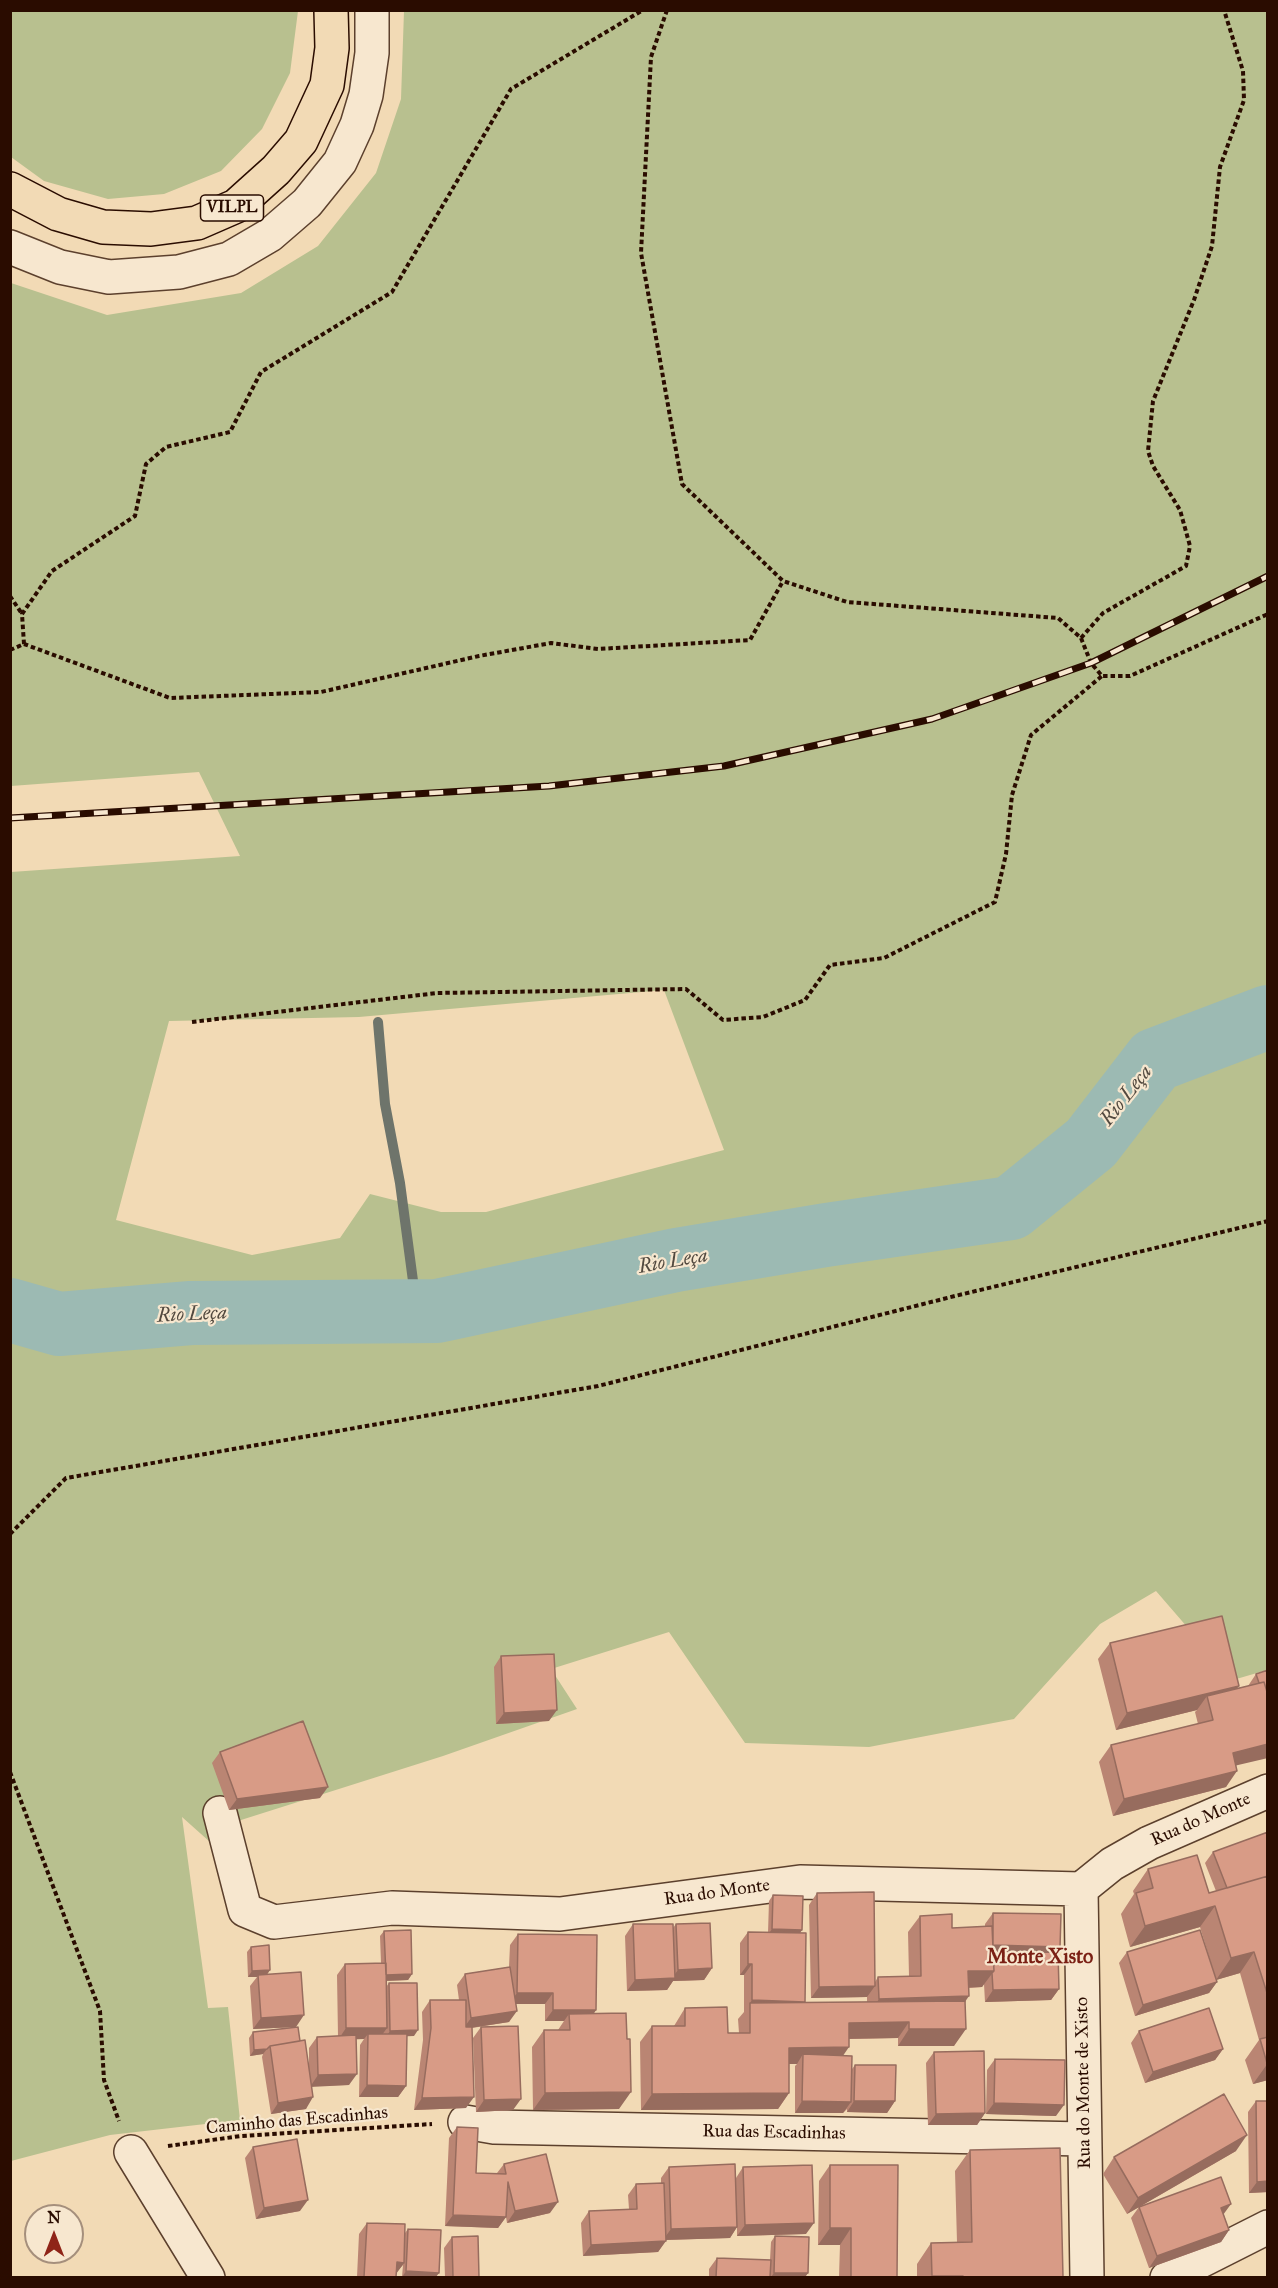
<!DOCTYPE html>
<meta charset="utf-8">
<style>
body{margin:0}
#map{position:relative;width:1278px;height:2288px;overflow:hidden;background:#f2dab5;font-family:"IM FELL Great Primer",serif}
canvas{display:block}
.frame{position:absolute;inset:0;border:12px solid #2a0c00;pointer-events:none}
.north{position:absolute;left:24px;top:2204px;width:60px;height:60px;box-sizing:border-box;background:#f7e7cf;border:2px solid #a58f7c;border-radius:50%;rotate:0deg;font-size:16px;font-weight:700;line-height:24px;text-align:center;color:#2a0c00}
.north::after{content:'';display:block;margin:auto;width:21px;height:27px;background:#8f2418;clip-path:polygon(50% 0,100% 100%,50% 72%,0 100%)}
</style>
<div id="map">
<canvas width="1278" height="2288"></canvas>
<div class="frame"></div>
<div class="north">N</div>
</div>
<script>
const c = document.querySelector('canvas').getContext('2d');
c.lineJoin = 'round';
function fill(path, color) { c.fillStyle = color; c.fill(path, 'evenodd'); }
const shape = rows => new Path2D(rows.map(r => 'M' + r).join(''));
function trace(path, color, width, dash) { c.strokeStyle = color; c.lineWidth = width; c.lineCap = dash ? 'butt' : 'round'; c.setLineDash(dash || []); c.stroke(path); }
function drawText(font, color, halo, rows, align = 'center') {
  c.font = font + ' "IM FELL Great Primer",serif'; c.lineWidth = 4.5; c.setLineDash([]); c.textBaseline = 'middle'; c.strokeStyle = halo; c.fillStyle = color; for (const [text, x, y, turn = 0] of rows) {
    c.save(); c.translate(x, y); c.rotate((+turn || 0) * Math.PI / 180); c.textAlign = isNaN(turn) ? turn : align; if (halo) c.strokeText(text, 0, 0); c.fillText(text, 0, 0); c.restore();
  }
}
const green = shape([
 [11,10,298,10,298,11,290,73,262,129,221,171,164,194,108,199,44,181,11,157],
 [404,11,1267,11,1267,1670,1233,1680,1156,1591,1100,1624,1014,1719,869,1747,745,1743,669,1632,551,1669,577,1709,443,1756,241,1820,210,1842,182,1817,208,2008,228,2007,240,2120,110,2135,11,2161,11,1338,259,1322,269,1294,58,1314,11,1291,11,872,240,856,199,772,11,786,11,283,107,315,241,293,318,246,376,173,401,99],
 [664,990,724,1150,486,1212,441,1212,370,1194,340,1238,252,1255,116,1220,169,1021,359,1017]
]);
const water = shape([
 [10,1291,58,1314,269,1294,259,1321,11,1338,10,1291]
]);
const stream = shape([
 [378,1022,385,1104,400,1183,417,1311]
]);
const river = shape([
 [10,1310,59,1324,191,1313,437,1311,676,1260,826,1235,1011,1208,1091,1143,1155,1060,1268,1017]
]);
const path = shape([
 [667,10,651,57,641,253,682,484,783,581,847,602,1058,618,1081,638,1091,663,1102,676,1130,676,1268,614],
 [10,596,22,614],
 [1081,638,1103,613,1186,566,1190,546,1180,510,1153,466,1148,451,1153,401,1194,300,1212,246,1220,167,1244,100,1243,71,1224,10],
 [24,644,22,614,52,571,135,516,146,464,166,447,230,432,261,372,392,292,511,89,643,10],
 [10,650,24,644,170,698,321,692,479,656,551,643,598,649,750,640,783,581],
 [192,1022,437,993,686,989,723,1020,763,1017,805,1000,830,965,884,958,995,902,1006,854,1012,795,1031,735,1102,676],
 [10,1534,66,1478,598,1386,955,1296,1268,1221],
 [10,1772,100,2011,104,2080,119,2121],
 [168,2146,241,2136,432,2124]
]);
const minor = shape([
 [10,247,60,267,109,277,179,272,229,259,270,235,307,203,340,162,357,125,366,95,372,53,372,10],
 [220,1813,245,1910,274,1922,392,1908,560,1914,800,1882,1081,1889,1112,1864,1149,1843,1268,1791],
 [1081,1889,1087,2278],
 [465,2122,494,2127,1084,2139],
 [131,2152,208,2278],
 [1167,2278,1268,2227]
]);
const highway = shape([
 [10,189,58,214,103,227,151,229,197,223,236,206,276,170,301,141,327,85,332,48,331,10]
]);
const rail = shape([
 [10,818,549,786,724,766,932,719,1091,663,1268,576]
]);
const wall = shape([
 [1110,1643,1237,1688,1248,1686,1256,1674,1268,1670,1236,1766,1226,1787,1113,1816,1099,1762,1111,1745,1198,1724,1195,1712,1197,1710,1116,1730,1098,1659],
 [501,1656,549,1721,496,1724,494,1667],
 [220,1752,320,1798,229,1810,212,1763],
 [1268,1832,1268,2080,1253,2084,1245,2060,1259,2040,1240,1973,1216,1980,1200,1927,1130,1947,1121,1914,1134,1894,1133,1891,1148,1869,1209,1893,1216,1891,1205,1863,1213,1852],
 [817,1893,875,1982,878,1977,909,1976,908,1932,920,1916,952,1928,985,1927,985,1924,993,1913,1057,1952,1059,1989,1051,2000,985,2002,984,1984,982,1987,969,1988,954,2046,898,2046,898,2038,849,2039,843,2055,852,2069,855,2065,895,2101,887,2113,847,2112,847,2109,843,2113,795,2113,795,2066,797,2064,789,2064,789,2093,778,2109,641,2110,640,2042,652,2026,674,2026,685,2008,728,2033,739,2033,738,2019,744,2012,744,1975,740,1975,740,1943,748,1932,768,1933,769,1901,773,1895,802,1930,799,1933,804,2003,867,2002,867,1997,811,1998,809,1905],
 [633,1924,673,1928,676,1924,712,1968,704,1980,673,1981,667,1990,627,1991,625,1936],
 [384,1931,412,1974,408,1980,386,1981,386,1987,389,1983,414,2036,407,2036,406,2086,398,2097,359,2097,360,2045,364,2039,356,2039,349,2085,312,2086,306,2109,271,2114,262,2057,263,2054,250,2056,249,2038,253,2032,300,2041,309,2069,309,2048,317,2037,338,2036,337,1975,345,1964,381,1963,380,1936],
 [518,1934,596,2010,594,2013,619,2109,533,2110,532,2047,544,2030,558,2030,564,2021,545,2021,545,2004,516,2004,509,2022,472,2028,466,2108,414,2110,423,2040,422,2012,430,2000,459,2000,457,1985,465,1974,509,1967,510,1945],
 [251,1947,270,1970,267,1974,296,2027,253,2029,250,1986,257,1977,248,1977,247,1952],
 [1127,1952,1217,1982,1209,1993,1135,2016,1119,1963],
 [481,2027,513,2110,476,2112,473,2038],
 [1139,2031,1223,2049,1215,2060,1145,2083,1131,2043],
 [934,2052,985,2113,977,2125,928,2125,926,2063],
 [995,2059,1056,2116,986,2114,987,2070],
 [1256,2101,1268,2192,1249,2193,1248,2112],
 [457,2127,476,2173,497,2173,504,2164,550,2213,507,2223,506,2217,498,2228,445,2226,449,2138],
 [253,2147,300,2211,256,2219,245,2158],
 [970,2150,1063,2277,917,2277,917,2264,931,2243,957,2242,955,2171],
 [1236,2151,1141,2206,1224,2215,1229,2230,1221,2242,1149,2268,1131,2218,1139,2207,1127,2214,1103,2174,1114,2157],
 [830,2165,897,2277,839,2277,840,2245,818,2245,819,2181],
 [669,2167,736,2178,743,2167,806,2234,737,2236,737,2227,730,2238,666,2240,658,2252,583,2256,581,2223,589,2211,629,2209,628,2195,636,2184,661,2183,661,2178],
 [367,2223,405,2233,408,2229,441,2230,402,2277,403,2265,396,2273,396,2277,357,2277,359,2234],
 [775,2236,808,2273,805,2277,709,2277,709,2269,717,2258,770,2260,771,2242],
 [452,2237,479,2277,445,2277,444,2248]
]);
const shadedWall = shape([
 [1239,1686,1227,1702,1207,1696,1197,1710,1116,1730,1127,1713],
 [557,1710,549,1721,496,1724,504,1713],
 [1268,1744,1268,1758,1221,1769,1233,1753],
 [1237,1771,1226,1787,1113,1816,1124,1799],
 [328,1787,320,1798,229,1810,237,1799],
 [1215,1906,1200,1927,1130,1947,1145,1926],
 [772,1929,802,1930,798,1936,768,1935],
 [992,1945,1060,1947,1053,1958,992,1957],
 [1254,1952,1240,1973,1216,1980,1231,1958],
 [748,1964,752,1964,744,1975,740,1975],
 [712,1968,704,1980,673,1981,667,1990,627,1991,635,1980,672,1978,678,1970],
 [270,1970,266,1976,258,1975,257,1977,248,1977,252,1971],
 [968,1971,994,1971,982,1987,957,1988],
 [412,1974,408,1980,381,1981,385,1975],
 [1217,1982,1209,1993,1135,2016,1143,2005],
 [875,1986,867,1997,811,1998,819,1987],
 [1059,1989,1051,2000,985,2002,993,1990],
 [517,1993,553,1993,545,2004,509,2004],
 [969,1996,958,2012,868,2016,879,1999],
 [752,2000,805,2002,797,2013,750,2003,744,2012],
 [553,2010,596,2010,588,2022,569,2014,564,2021,545,2021],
 [517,2011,509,2022,463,2029,471,2018],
 [304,2015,296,2027,253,2029,261,2018],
 [909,2022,898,2038,838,2039,849,2023],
 [346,2028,387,2028,379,2039,368,2034,364,2039,338,2040],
 [909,2029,966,2029,954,2046,898,2046],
 [418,2030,414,2036,386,2037,390,2031],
 [849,2047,838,2063,803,2054,797,2064,778,2064,789,2048],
 [267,2049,263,2054,250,2056,254,2050],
 [1223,2049,1215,2060,1145,2083,1153,2072],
 [1268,2063,1268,2080,1253,2084],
 [357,2074,349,2085,310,2087,318,2075],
 [367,2085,406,2086,398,2097,359,2097],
 [631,2092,619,2109,533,2110,545,2093],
 [789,2093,778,2109,641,2110,652,2094],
 [313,2097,306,2109,271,2114,278,2103],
 [474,2097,466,2108,414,2110,422,2098],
 [521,2099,513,2110,476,2112,484,2100],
 [802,2101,851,2102,843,2113,795,2113],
 [854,2101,895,2101,887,2113,847,2112],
 [994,2103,1064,2105,1056,2116,986,2114],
 [985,2113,977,2125,928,2125,936,2114],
 [1247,2135,1236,2151,1127,2214,1138,2198],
 [1268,2181,1268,2192,1249,2193,1257,2182],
 [308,2200,300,2211,256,2219,264,2208],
 [558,2202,550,2213,507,2223,515,2211],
 [1231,2204,1223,2215,1221,2208],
 [453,2215,506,2217,498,2228,445,2226],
 [814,2223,806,2234,737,2236,745,2225],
 [737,2227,730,2238,663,2240,671,2229],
 [830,2228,851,2228,840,2245,818,2245],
 [1229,2230,1221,2242,1149,2268,1157,2256],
 [666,2241,658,2252,583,2256,591,2245],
 [397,2262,404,2263,396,2274],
 [406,2271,439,2273,436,2277,402,2277],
 [774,2273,808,2273,805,2277,771,2277],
 [932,2276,963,2276,962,2277,931,2277]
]);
const building = shape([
 [1222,1616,1239,1686,1127,1713,1110,1643,1222,1616],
 [554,1654,557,1710,504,1713,501,1656,554,1654],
 [1268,1670,1268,1695,1264,1682,1259,1683,1256,1674,1268,1670],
 [1264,1682,1268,1695,1268,1744,1233,1753,1237,1771,1124,1799,1111,1745,1213,1720,1207,1696,1264,1682],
 [303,1721,328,1787,237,1799,220,1752,303,1721],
 [1268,1832,1268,1876,1227,1888,1213,1852,1268,1832],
 [1197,1855,1209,1893,1268,1876,1268,1996,1254,1952,1231,1958,1215,1906,1145,1926,1136,1893,1153,1888,1148,1869,1197,1855],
 [874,1892,875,1986,819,1987,817,1893,874,1892],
 [773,1895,803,1896,802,1930,772,1929,773,1895],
 [993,1913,1061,1914,1060,1947,993,1945,993,1913],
 [952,1914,952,1928,992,1926,994,1971,968,1971,969,1996,879,1999,878,1977,921,1976,920,1916,952,1914],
 [710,1923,712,1968,678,1970,676,1924,710,1923],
 [633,1924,673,1924,675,1978,635,1980,633,1924],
 [411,1930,412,1974,386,1975,384,1931,411,1930],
 [1200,1930,1217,1982,1143,2005,1127,1952,1200,1930],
 [748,1932,806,1933,805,2002,752,2000,752,1964,748,1964,748,1932],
 [518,1934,597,1935,596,2010,553,2010,553,1993,517,1993,518,1934],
 [269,1945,270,1970,252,1971,251,1947,269,1945],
 [1058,1952,1059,1989,993,1990,992,1973,994,1971,993,1953,1058,1952],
 [386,1963,387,2028,346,2028,345,1964,386,1963],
 [510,1967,517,2011,471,2018,465,1974,510,1967],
 [301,1972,304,2015,261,2018,258,1975,301,1972],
 [389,1983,417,1983,418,2030,390,2031,389,1983],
 [430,2000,466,2000,466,2027,472,2027,474,2097,422,2098,431,2028,430,2000],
 [965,2001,966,2029,909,2029,909,2022,849,2023,849,2047,789,2048,789,2093,652,2094,652,2026,685,2026,685,2008,727,2007,728,2033,750,2033,750,2003,965,2001],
 [1209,2008,1223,2049,1153,2072,1139,2031,1209,2008],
 [626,2013,627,2039,630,2039,631,2092,545,2093,544,2030,570,2030,569,2014,626,2013],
 [518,2026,521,2099,484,2100,481,2027,518,2026],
 [298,2027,300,2041,270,2046,267,2049,254,2050,253,2032,298,2027],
 [368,2034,407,2034,406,2086,367,2085,368,2034],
 [356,2035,357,2074,318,2075,317,2037,356,2035],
 [1268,2037,1268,2063,1267,2063,1260,2039,1268,2037],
 [305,2040,313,2097,278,2103,270,2046,305,2040],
 [984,2051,985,2113,936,2114,934,2052,984,2051],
 [803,2054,852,2056,851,2102,802,2101,803,2054],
 [995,2059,1065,2060,1064,2105,994,2103,995,2059],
 [855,2065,896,2065,895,2101,854,2101,855,2065],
 [1224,2094,1247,2135,1138,2198,1114,2157,1224,2094],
 [1256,2101,1268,2101,1268,2181,1257,2182,1256,2101],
 [457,2127,478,2128,476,2173,506,2174,504,2164,546,2154,558,2202,515,2211,508,2182,506,2217,453,2215,457,2127],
 [297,2139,308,2200,264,2208,253,2147,297,2139],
 [1060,2148,1063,2277,963,2277,963,2276,932,2276,931,2243,972,2242,970,2150,1060,2148],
 [735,2164,737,2227,671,2229,669,2167,735,2164],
 [812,2165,814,2223,745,2225,743,2167,812,2165],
 [830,2165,898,2165,897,2277,851,2277,851,2228,830,2228,830,2165],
 [1221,2177,1231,2204,1221,2208,1229,2230,1157,2256,1139,2207,1221,2177],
 [664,2183,666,2241,591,2245,589,2211,637,2209,636,2184,664,2183],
 [367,2223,405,2224,404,2263,397,2262,396,2277,364,2277,367,2223],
 [408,2229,441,2230,439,2273,406,2271,408,2229],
 [478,2236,479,2277,453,2277,452,2237,478,2236],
 [775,2236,809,2237,808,2273,774,2273,775,2236],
 [717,2258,771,2260,770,2277,716,2277,717,2258]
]);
const shields = [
 [232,208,63]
];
const shieldNames = [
 ["VILPL",232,208]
];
const streetNames = [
 ["Rua do Monte",1201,1820,-24],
 ["Rua do Monte",717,1893,-8],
 ["Rua do Monte de Xisto",1084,2083,-91],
 ["Caminho das Escadinhas",297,2121,-5],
 ["Rua das Escadinhas",774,2133,1]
];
const waterNames = [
 ["Rio Leça",1127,1096,-52],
 ["Rio Leça",673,1262,-10],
 ["Rio Leça",192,1315,-3]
];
const neighbourhoodNames = [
 ["Monte Xisto",1040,1958]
];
fill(green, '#b8c08f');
fill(water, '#9cbab3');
trace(water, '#6e746b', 1.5);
trace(stream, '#6e746b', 10);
trace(river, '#9cbab3', 64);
trace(minor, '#5c402d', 36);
trace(highway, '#2a0c00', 36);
trace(path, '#2a0c00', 4, [4.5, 3]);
trace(minor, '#f7e7cf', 33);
trace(highway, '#f2dab5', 33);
trace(rail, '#2a0c00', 7);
trace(rail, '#f7e7cf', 4.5, [14]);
fill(wall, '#ba8573');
fill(shadedWall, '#976c5e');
fill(building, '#d89b86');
trace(building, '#976c5e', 1.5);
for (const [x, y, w] of shields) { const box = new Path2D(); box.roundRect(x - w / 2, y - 13, w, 26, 4.5); c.fillStyle = '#f7e7cf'; c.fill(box); trace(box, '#2a0c00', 1.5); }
drawText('bold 16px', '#2a0c00', null, shieldNames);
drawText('18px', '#2a0c00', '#f7e7cf', streetNames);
drawText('italic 20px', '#52493f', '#f7e7cf', waterNames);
drawText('bold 20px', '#7a1f14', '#f7e7cf', neighbourhoodNames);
</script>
